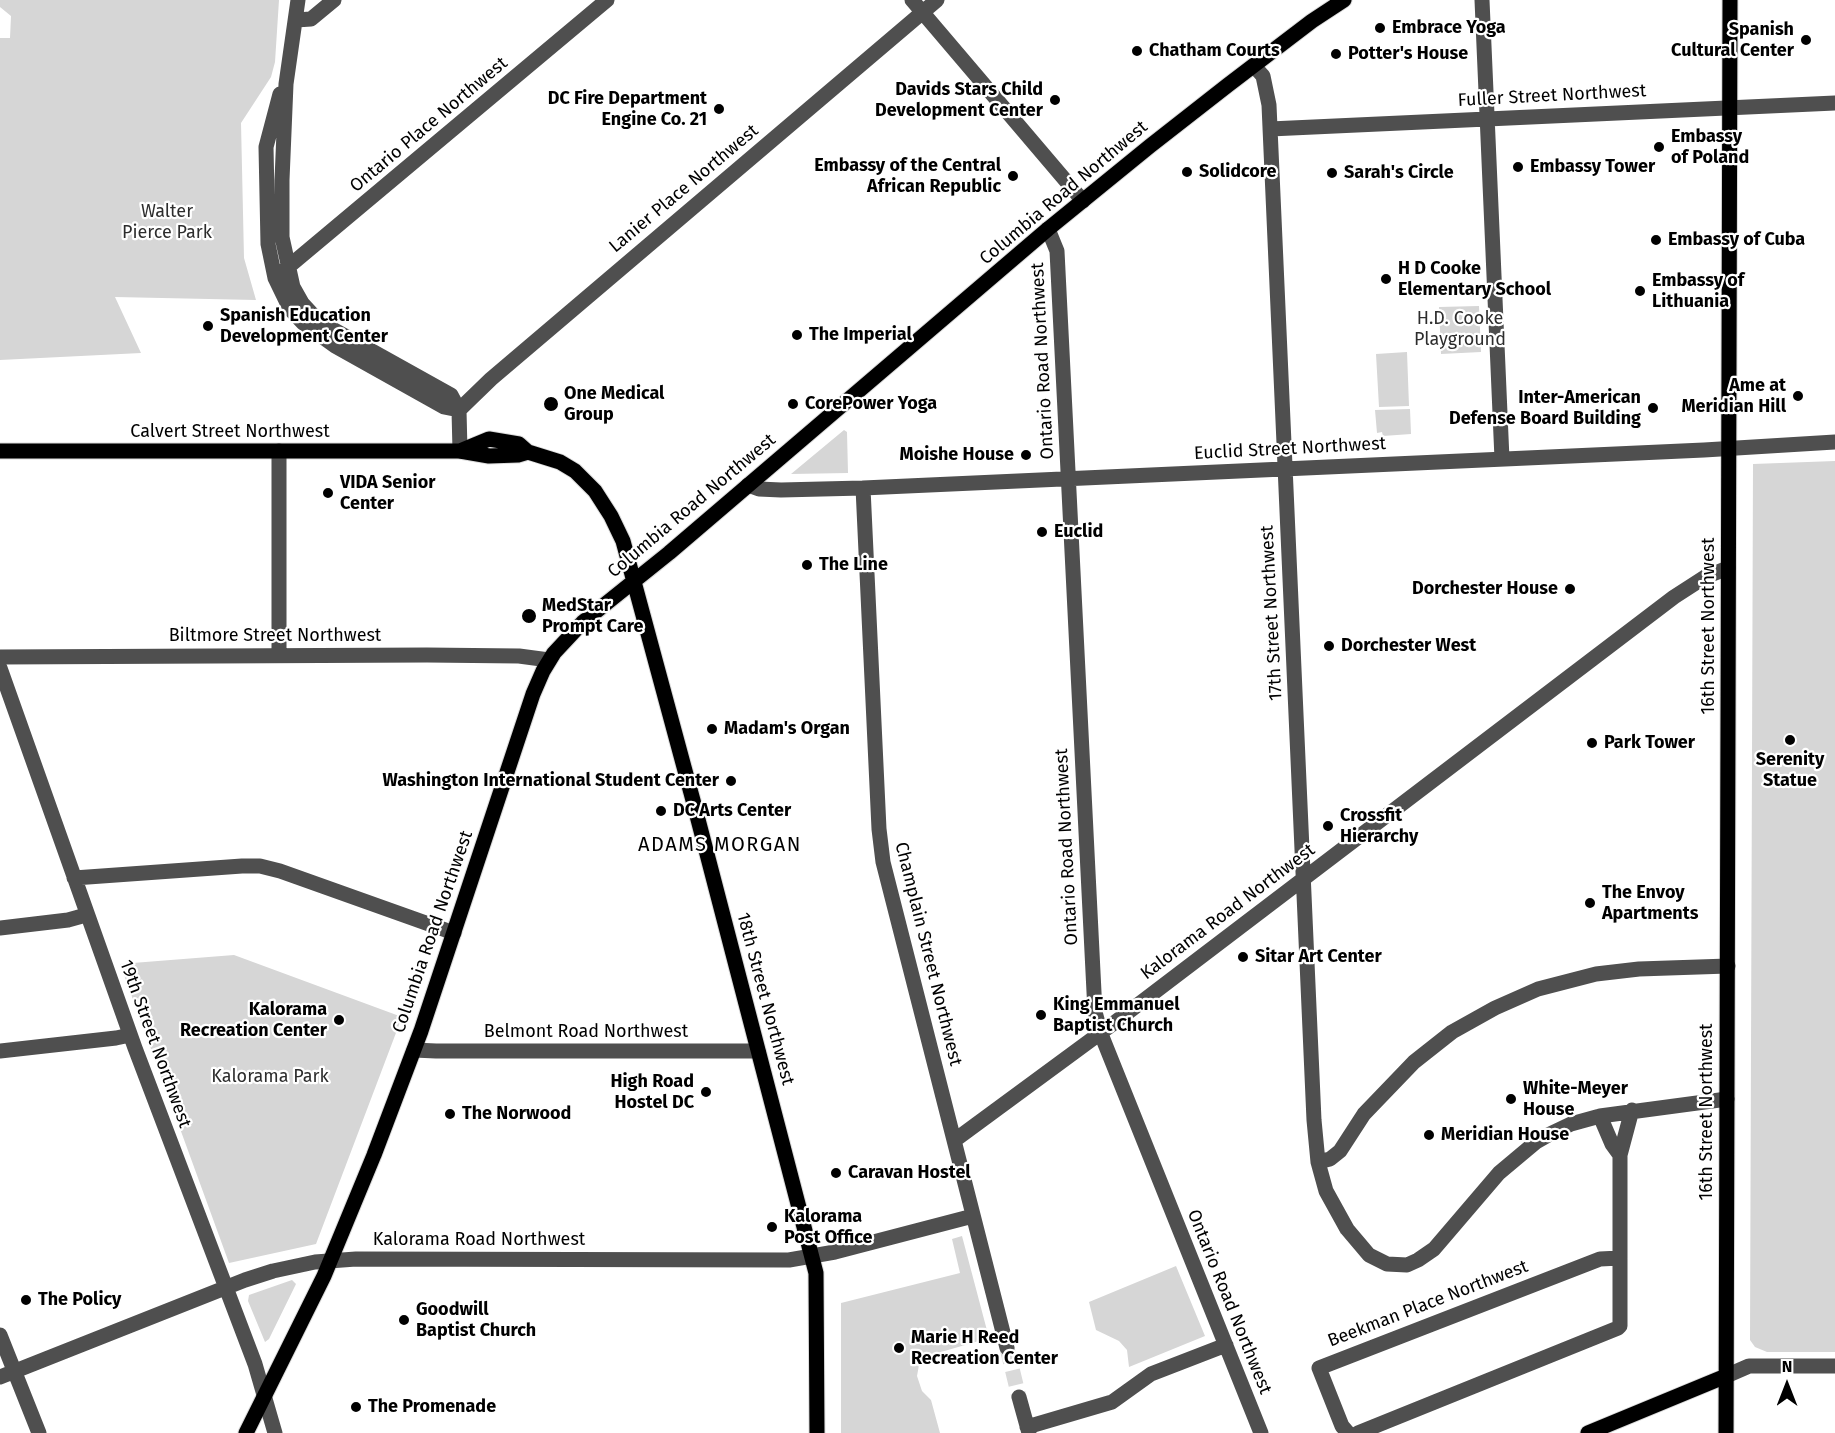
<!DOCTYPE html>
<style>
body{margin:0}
#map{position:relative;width:1835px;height:1433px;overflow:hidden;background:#fff;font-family:"Fira Sans",sans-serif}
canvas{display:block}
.north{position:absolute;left:1757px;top:1355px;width:60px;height:60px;-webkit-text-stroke:4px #fff;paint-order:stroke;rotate:0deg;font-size:16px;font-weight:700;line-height:24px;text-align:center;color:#000}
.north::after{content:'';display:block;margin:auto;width:21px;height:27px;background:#000;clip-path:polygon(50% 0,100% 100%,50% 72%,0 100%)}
</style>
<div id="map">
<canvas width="1835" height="1433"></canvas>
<div class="north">N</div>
</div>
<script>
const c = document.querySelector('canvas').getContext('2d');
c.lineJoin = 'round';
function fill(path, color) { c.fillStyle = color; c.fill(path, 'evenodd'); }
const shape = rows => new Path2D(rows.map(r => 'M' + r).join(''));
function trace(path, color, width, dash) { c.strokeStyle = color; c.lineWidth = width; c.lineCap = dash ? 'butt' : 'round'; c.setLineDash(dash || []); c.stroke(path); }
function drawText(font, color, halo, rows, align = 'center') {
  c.font = font + ' "Fira Sans",sans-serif'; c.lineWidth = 4.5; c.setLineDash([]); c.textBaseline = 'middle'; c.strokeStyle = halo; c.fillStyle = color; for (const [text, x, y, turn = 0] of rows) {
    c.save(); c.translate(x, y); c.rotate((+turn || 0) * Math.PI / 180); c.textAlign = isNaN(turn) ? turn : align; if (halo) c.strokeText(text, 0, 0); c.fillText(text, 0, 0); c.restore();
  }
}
const green = shape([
 [0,0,279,0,275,62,271,77,241,123,244,258,256,300,115,297,141,353,0,360,0,38,10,38,11,16,0,7],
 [1479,306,1481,352,1441,354,1439,307],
 [1407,352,1409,406,1379,407,1376,354],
 [1410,409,1411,434,1383,436,1382,432,1377,433,1375,410],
 [844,430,847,432,848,473,791,474],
 [1835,461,1835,1352,1767,1352,1755,1347,1750,1340,1753,464],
 [234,955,402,1017,316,1244,229,1263,120,964],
 [962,1236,989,1338,924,1357,919,1365,917,1376,922,1391,931,1400,940,1433,841,1433,841,1303,960,1273,952,1239],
 [1176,1266,1205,1336,1129,1367,1127,1350,1119,1341,1096,1330,1089,1302],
 [292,1280,296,1284,269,1339,265,1342,248,1301,249,1295]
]);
const minorTunnel = shape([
 [1007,1348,1019,1397]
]);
const minor = shape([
 [298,0,286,84,282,180,282,237,293,287,302,303,313,315,329,327,451,395,459,410,460,451],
 [912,0,1083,201],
 [1482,0,1502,459],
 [296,20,311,19,334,0],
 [1254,66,1263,76,1269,105,1314,1120,1318,1162,1326,1191,1347,1229,1369,1255,1387,1264,1407,1265,1418,1260,1434,1249,1499,1173,1536,1142,1550,1134,1571,1124,1600,1116,1727,1099],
 [280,94,266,147,268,244,275,278,290,309,303,323,335,346,444,407,459,410],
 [1270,129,1835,103],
 [1048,229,1057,251,1095,1012,1101,1034,1261,1433],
 [275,278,607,0],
 [459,410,491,379,937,0],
 [279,451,279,655],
 [748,485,759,489,781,490,863,488,1704,450,1835,442],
 [863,488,879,829,883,862,1007,1348],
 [0,657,427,655,519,656,549,660],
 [0,668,135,1048,255,1364,275,1433],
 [74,878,242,866,260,866,280,871,454,933],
 [0,928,68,920,86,915],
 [414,1050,436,1051,758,1051],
 [0,1051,116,1038,130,1035],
 [1600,1116,1612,1144,1620,1155],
 [955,1140,1114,1023,1674,597,1705,577,1728,568],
 [1318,1162,1330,1159,1340,1151,1364,1114,1414,1062,1452,1032,1495,1008,1538,989,1596,974,1639,969,1728,966],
 [0,1335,39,1433],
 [1726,1376,1749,1366,1835,1366],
 [0,1377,245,1280,273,1271,315,1262,356,1259,789,1260,835,1252,973,1216],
 [1019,1397,1029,1433],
 [1027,1427,1112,1402,1151,1374,1226,1345],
 [1348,1433,1342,1426,1319,1368,1600,1259,1620,1258],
 [1358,1433,1618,1328,1620,1326,1620,1155,1632,1110]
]);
const major = shape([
 [0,451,460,451,489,456,518,455,528,452],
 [460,451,489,439,519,444,528,452,560,462,575,471,595,491,611,516,623,541,694,804,816,1273,817,1433],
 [246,1433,324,1276,374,1155,421,1031,533,694,543,671,554,653,583,622,669,553,1048,229,1150,146,1228,85,1312,21,1344,0],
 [1588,1433,1726,1376],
 [1726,1433,1730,0]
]);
const markers = [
 [1380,28,6,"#000"],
 [1806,40,6,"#000"],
 [1137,51,6,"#000"],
 [1336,54,6,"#000"],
 [1055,100,6,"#000"],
 [719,109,6,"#000"],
 [1659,147,6,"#000"],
 [1518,167,6,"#000"],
 [1187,172,6,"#000"],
 [1332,173,6,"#000"],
 [1013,176,6,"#000"],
 [1656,240,6,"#000"],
 [1386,279,6,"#000"],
 [1640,291,6,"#000"],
 [208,326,6,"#000"],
 [797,335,6,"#000"],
 [1798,396,6,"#000"],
 [551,404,8,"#000"],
 [793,404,6,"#000"],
 [1653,408,6,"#000"],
 [1026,455,6,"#000"],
 [328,493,6,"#000"],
 [1042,532,6,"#000"],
 [807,565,6,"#000"],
 [1570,589,6,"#000"],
 [529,616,8,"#000"],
 [1329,646,6,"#000"],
 [712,729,6,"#000"],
 [1790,740,6,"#000"],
 [1592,743,6,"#000"],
 [731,781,6,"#000"],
 [661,811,6,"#000"],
 [1328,826,6,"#000"],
 [1590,903,6,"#000"],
 [1243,957,6,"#000"],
 [1041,1015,6,"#000"],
 [339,1020,6,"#000"],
 [706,1092,6,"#000"],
 [1511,1099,6,"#000"],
 [450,1114,6,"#000"],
 [1429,1135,6,"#000"],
 [836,1173,6,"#000"],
 [772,1227,6,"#000"],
 [26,1300,6,"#000"],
 [404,1320,6,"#000"],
 [899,1348,6,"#000"],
 [356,1407,6,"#000"]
];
const poiNames = [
 ["Embrace Yoga",1392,28],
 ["Spanish",1794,30,"right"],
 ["Cultural Center",1794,51,"right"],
 ["Chatham Courts",1149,51],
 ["Potter's House",1348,54],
 ["Davids Stars Child",1043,90,"right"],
 ["Development Center",1043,111,"right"],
 ["DC Fire Department",707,99,"right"],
 ["Engine Co. 21",707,120,"right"],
 ["Embassy",1671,137],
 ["of Poland",1671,158],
 ["Embassy of the Central",1001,166,"right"],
 ["African Republic",1001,187,"right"],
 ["Embassy Tower",1530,167],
 ["Solidcore",1199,172],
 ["Sarah's Circle",1344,173],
 ["Embassy of Cuba",1668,240],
 ["H D Cooke",1398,269],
 ["Elementary School",1398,290],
 ["Embassy of",1652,281],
 ["Lithuania",1652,302],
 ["Spanish Education",220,316],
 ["Development Center",220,337],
 ["The Imperial",809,335],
 ["Ame at",1786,386,"right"],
 ["Meridian Hill",1786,407,"right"],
 ["One Medical",564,394],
 ["Group",564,415],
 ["Inter-American",1641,398,"right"],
 ["Defense Board Building",1641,419,"right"],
 ["CorePower Yoga",805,404],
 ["Moishe House",1014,455,"right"],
 ["VIDA Senior",340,483],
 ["Center",340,504],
 ["Euclid",1054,532],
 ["The Line",819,565],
 ["Dorchester House",1558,589,"right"],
 ["MedStar",542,606],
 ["Prompt Care",542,627],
 ["Dorchester West",1341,646],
 ["Madam's Organ",724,729],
 ["Park Tower",1604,743],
 ["Serenity",1790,760,"center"],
 ["Statue",1790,781,"center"],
 ["Washington International Student Center",719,781,"right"],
 ["DC Arts Center",673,811],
 ["Crossfit",1340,816],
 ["Hierarchy",1340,837],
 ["The Envoy",1602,893],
 ["Apartments",1602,914],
 ["Sitar Art Center",1255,957],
 ["King Emmanuel",1053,1005],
 ["Baptist Church",1053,1026],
 ["Kalorama",327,1010,"right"],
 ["Recreation Center",327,1031,"right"],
 ["High Road",694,1082,"right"],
 ["Hostel DC",694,1103,"right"],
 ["White-Meyer",1523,1089],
 ["House",1523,1110],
 ["The Norwood",462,1114],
 ["Meridian House",1441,1135],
 ["Caravan Hostel",848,1173],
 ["Kalorama",784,1217],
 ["Post Office",784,1238],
 ["The Policy",38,1300],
 ["Goodwill",416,1310],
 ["Baptist Church",416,1331],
 ["Marie H Reed",911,1338],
 ["Recreation Center",911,1359],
 ["The Promenade",368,1407]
];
const streetNames = [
 ["Fuller Street Northwest",1552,96,-3],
 ["Ontario Place Northwest",429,125,-40],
 ["Lanier Place Northwest",684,189,-40],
 ["Columbia Road Northwest",1064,193,-40],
 ["Ontario Road Northwest",1043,361,-93],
 ["Calvert Street Northwest",230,432],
 ["Euclid Street Northwest",1290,449,-3],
 ["Columbia Road Northwest",692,506,-40],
 ["17th Street Northwest",1272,613,-93],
 ["16th Street Northwest",1709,626,-90],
 ["Biltmore Street Northwest",275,636],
 ["Ontario Road Northwest",1067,847,-93],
 ["Kalorama Road Northwest",1228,912,-37],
 ["Columbia Road Northwest",433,932,-71],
 ["Champlain Street Northwest",928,954,76],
 ["18th Street Northwest",765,999,75],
 ["Belmont Road Northwest",586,1032],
 ["19th Street Northwest",155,1044,70],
 ["16th Street Northwest",1707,1112,-90],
 ["Kalorama Road Northwest",479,1240],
 ["Ontario Road Northwest",1229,1302,68],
 ["Beekman Place Northwest",1428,1304,-21]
];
const parkNames = [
 ["Walter",167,212],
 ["Pierce Park",167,233],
 ["H.D. Cooke",1460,319],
 ["Playground",1460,340],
 ["Kalorama Park",270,1077]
];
const neighbourhoodNames = [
 ["ADAMS MORGAN",720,845]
];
fill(green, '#d6d6d6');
trace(minorTunnel, '#d9d9d9', 15, [15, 8]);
trace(major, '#dbdbdb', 17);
trace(minor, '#4f4f4f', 15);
trace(major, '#000', 15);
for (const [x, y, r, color] of markers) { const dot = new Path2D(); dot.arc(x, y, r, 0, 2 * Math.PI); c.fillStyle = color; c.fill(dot); trace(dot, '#fff', 2); }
drawText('bold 18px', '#000', '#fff', poiNames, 'left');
drawText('18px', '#000', '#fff', streetNames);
drawText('18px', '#2d2d2d', '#fff', parkNames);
c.letterSpacing = '1.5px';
drawText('20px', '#000', '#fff', neighbourhoodNames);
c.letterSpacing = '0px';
</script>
